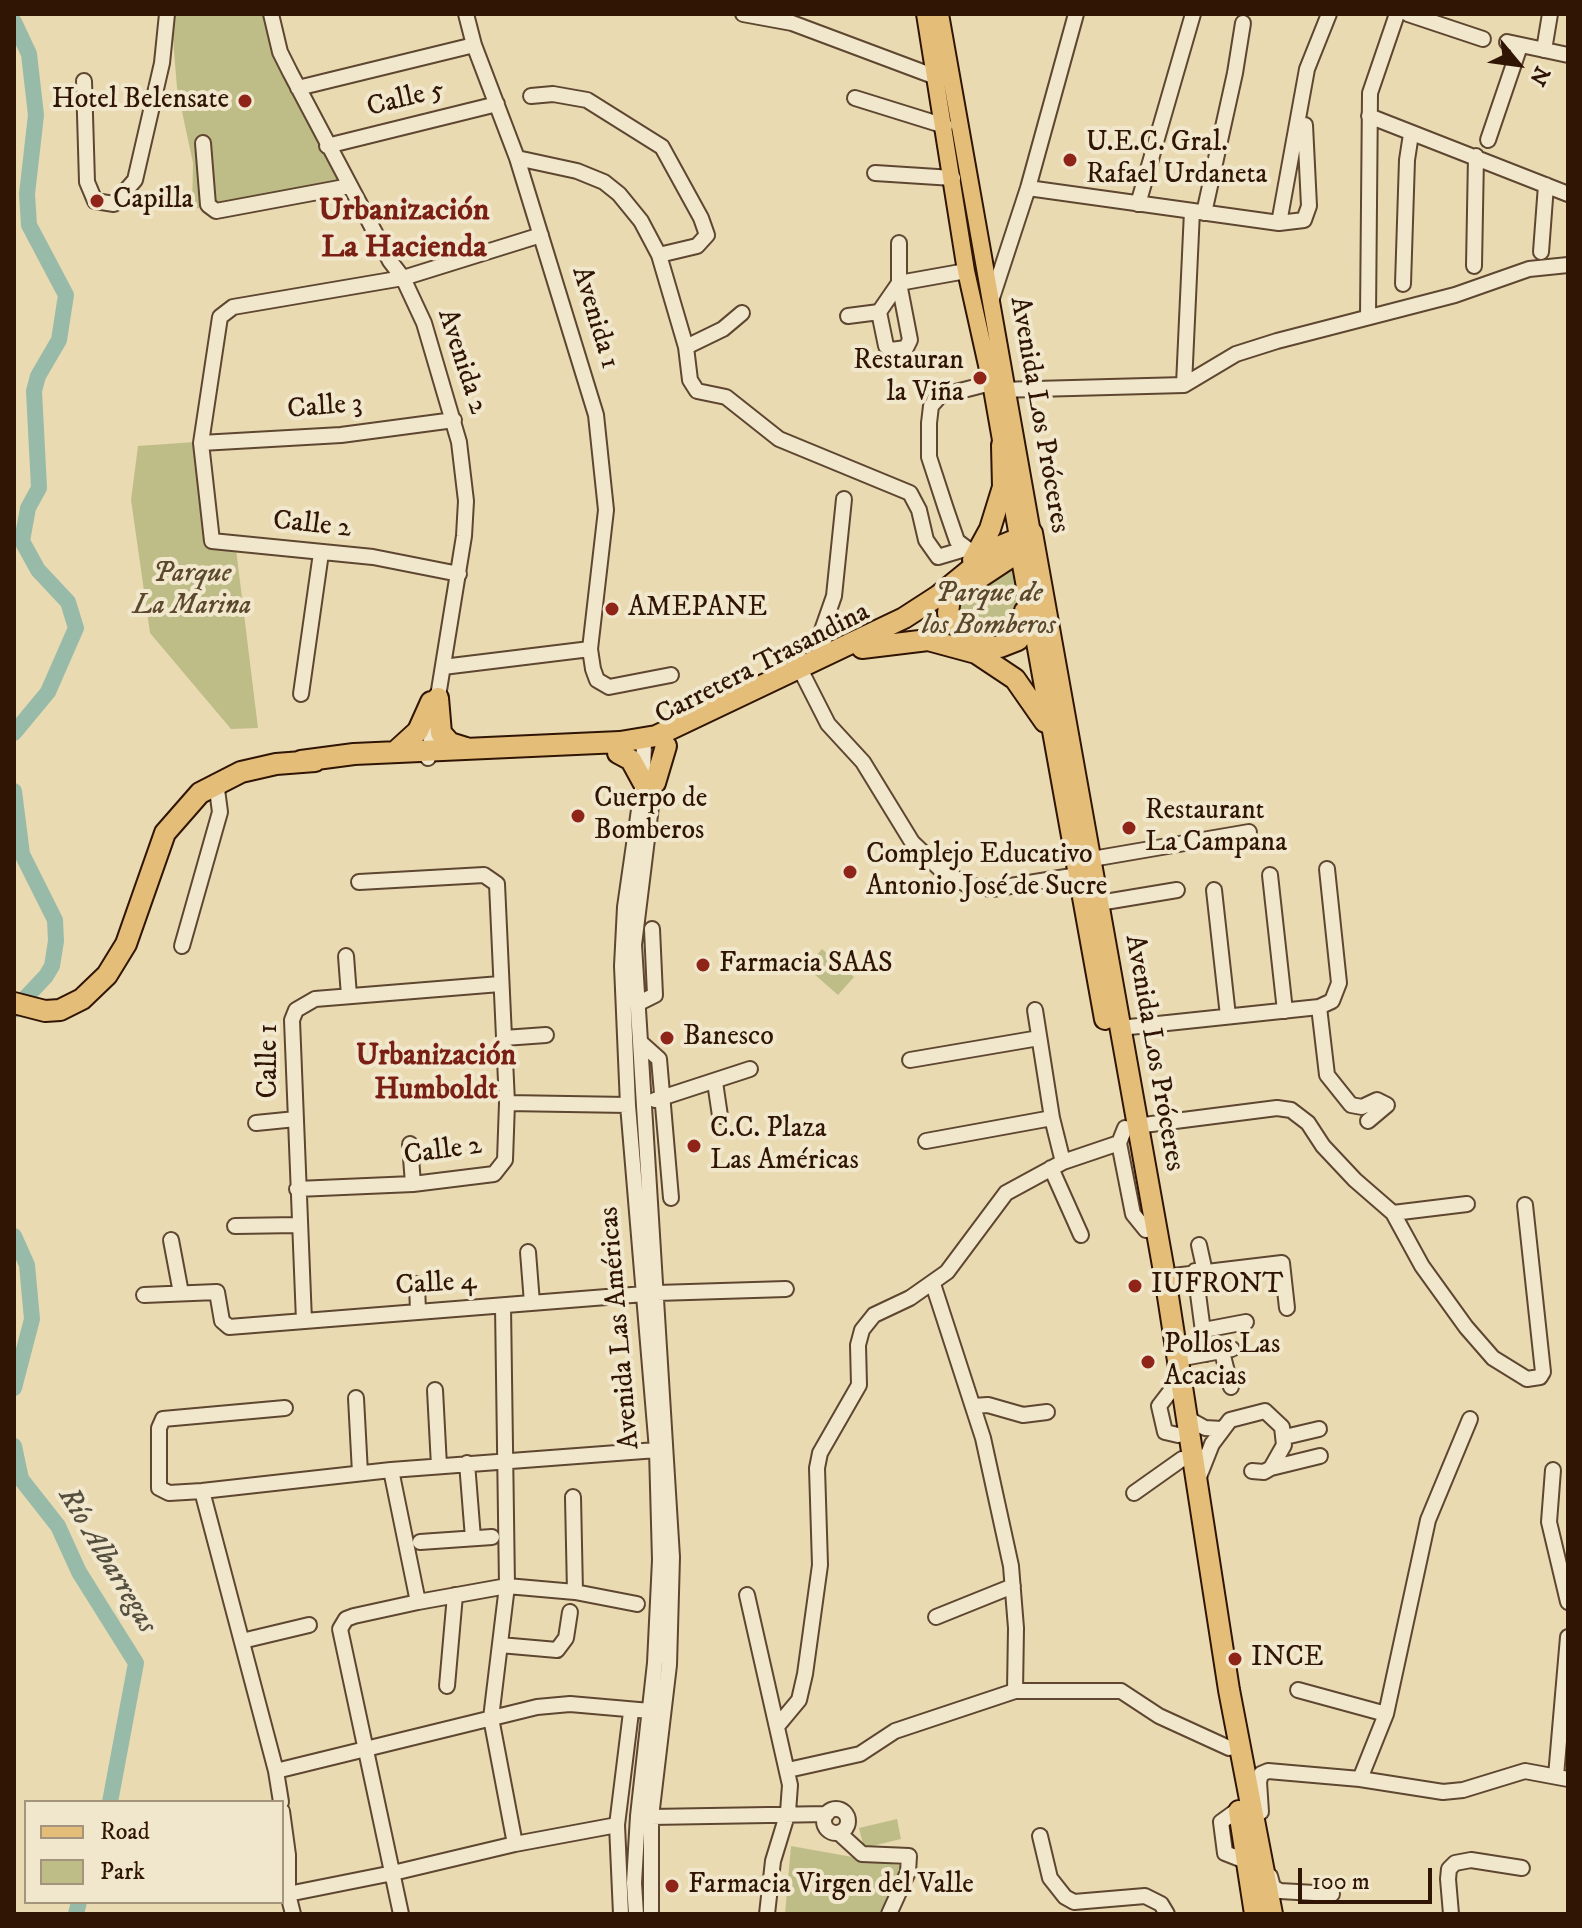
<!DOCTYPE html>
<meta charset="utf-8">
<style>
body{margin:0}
#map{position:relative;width:1582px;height:1928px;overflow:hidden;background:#e9dab2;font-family:"IM FELL DW Pica",serif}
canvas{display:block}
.frame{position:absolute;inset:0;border:16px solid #301504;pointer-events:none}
.legend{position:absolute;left:24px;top:1800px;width:260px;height:104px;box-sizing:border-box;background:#f1e7cd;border:2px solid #a4937d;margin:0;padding:10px 14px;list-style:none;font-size:24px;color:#301504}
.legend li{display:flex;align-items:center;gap:16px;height:40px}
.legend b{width:40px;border:2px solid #a4937d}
.north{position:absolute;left:1478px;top:24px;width:80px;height:80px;-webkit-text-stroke:6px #f1e7cd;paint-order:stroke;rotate:119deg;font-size:22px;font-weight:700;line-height:32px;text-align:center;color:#301504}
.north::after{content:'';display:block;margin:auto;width:28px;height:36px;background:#301504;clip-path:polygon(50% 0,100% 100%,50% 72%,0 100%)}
.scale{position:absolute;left:1298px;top:1868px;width:134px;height:36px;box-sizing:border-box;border:4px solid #301504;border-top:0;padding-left:10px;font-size:24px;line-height:28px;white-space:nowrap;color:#301504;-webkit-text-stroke:6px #f1e7cd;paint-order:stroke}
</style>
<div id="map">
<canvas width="1582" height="1928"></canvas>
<div class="frame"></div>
<ul class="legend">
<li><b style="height:10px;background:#e4bd79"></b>Road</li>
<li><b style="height:22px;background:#bfbd87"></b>Park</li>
</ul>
<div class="north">N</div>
<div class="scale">100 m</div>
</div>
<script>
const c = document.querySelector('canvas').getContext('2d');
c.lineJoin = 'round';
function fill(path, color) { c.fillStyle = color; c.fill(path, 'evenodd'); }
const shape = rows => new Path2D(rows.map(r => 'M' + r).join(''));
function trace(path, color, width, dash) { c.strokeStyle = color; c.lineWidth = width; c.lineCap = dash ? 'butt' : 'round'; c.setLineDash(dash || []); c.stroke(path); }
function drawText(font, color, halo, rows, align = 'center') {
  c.font = font + ' "IM FELL DW Pica",serif'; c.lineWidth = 8; c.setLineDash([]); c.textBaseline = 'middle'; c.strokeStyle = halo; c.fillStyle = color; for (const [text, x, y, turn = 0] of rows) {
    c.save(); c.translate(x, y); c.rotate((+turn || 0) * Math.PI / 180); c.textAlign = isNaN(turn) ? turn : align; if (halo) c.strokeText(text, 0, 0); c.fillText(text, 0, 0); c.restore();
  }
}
const green = shape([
 [171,14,267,14,349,173,338,184,192,209,193,163,177,88],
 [195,442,207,537,236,549,258,728,231,729,150,633,131,500,138,446],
 [1013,563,1020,596,1014,630,1003,641,989,642,966,629,954,600],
 [822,949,854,977,838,995,806,967],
 [897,1819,901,1839,864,1848,859,1828],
 [791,1846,903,1866,880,1914,785,1914]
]);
const river = shape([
 [14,22,29,54,36,115,27,194,29,225,66,295,59,340,38,376,34,391,39,488,28,508,22,541,38,570,68,602,76,628,48,692,14,733],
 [14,791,22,854,55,920,56,941,52,966,46,976,14,1010],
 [14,1236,27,1265,32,1319,14,1388],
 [14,1446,21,1479,58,1526,79,1572,136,1663,110,1802],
 [76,1914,79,1902]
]);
const minor = shape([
 [271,14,280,52,290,72,390,261,403,278,424,323,459,442,466,501,464,536,428,758],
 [466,14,474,45,517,158,596,415,606,510,590,649,593,669,597,680,609,687,671,675],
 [743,14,792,23,936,77],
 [1408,14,1483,39],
 [1507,42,1568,55],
 [1544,50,1550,14],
 [84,81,87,182,95,201,114,204,135,180,162,63,167,14],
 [298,88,474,45],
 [531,96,553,94,587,100,662,147,701,218,707,235,697,246,659,255],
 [855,98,945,126],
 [1369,116,1568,194],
 [1488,140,1520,46],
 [203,143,208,205,216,211,350,186],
 [327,146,497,104],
 [517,158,577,171,604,182,619,194,641,221,659,255,686,347,690,380,697,391,726,397,779,439,910,493,919,510,926,540,938,557,965,549],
 [875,173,953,178],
 [1028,188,1279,223,1304,220,1309,206,1305,125],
 [1138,204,1193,14],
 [1204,213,1235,73,1243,23],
 [1279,223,1307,69,1329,14],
 [1541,252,1546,185],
 [1474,266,1476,156],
 [1403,284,1407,160,1411,134],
 [991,301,1028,188,1076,14],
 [879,312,899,283,899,243],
 [848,316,879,312,886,346,891,350,906,348,910,340,899,283,966,271],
 [1368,316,1370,93,1397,14],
 [686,347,723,329,742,313],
 [1184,385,1192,211],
 [998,390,1184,385,1236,354,1277,341,1455,295,1529,269,1568,265],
 [201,443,341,435,454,420],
 [973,553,957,541,946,509,929,457,929,423,931,406,940,396,991,383],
 [459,574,373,557,212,541,201,443,220,317,233,307,403,278,541,235],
 [834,651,822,645,820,636,834,596,844,499],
 [443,667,590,649],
 [799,667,828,724,863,762,912,842,940,869,967,885,992,889,1078,875],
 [301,694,321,553],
 [1092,859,1249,832],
 [1270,875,1285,1011],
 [1214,890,1228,1016],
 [1099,903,1177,890],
 [182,946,220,812,216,782],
 [346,956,349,996],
 [639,1003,655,995,652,929],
 [1319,1007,1327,1075,1351,1105,1362,1107,1377,1100,1387,1105,1368,1121],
 [1035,1010,1052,1118,1063,1162],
 [1120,1028,1319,1007,1332,1001,1339,983,1327,869],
 [504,1038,546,1035],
 [640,1042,659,1059,671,1198],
 [910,1060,1039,1038],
 [715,1082,720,1116],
 [655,1100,750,1069],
 [507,1103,628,1105],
 [256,1123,296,1119],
 [1136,1126,1277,1108,1291,1110,1308,1123,1323,1146,1355,1180,1393,1213,1467,1204],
 [1125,1128,1119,1143,1133,1214,1146,1230],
 [926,1141,1052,1118],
 [410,1144,413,1184],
 [1051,1168,1081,1235],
 [297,1189,413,1184,494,1174,505,1160,507,1103,497,884,484,875,359,882],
 [1393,1213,1422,1266,1466,1327,1493,1358,1527,1379,1540,1377,1543,1372,1525,1205],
 [235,1226,298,1225],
 [171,1240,181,1293],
 [1199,1245,1205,1272],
 [528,1252,532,1303],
 [1195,1271,1206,1354],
 [1165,1277,1282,1263,1287,1308],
 [417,1284,418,1312],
 [933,1284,983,1438,1011,1566,1016,1628,1015,1691],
 [144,1295,217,1292,222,1321,229,1327,657,1293,786,1289],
 [503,1306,507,1586,491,1718,515,1844,617,1825],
 [304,1321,292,1020,296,1010,315,999,500,984],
 [1204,1330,1246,1322],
 [1222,1352,1231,1387],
 [1178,1359,1232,1349],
 [435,1390,439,1466],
 [1169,1393,1159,1406,1165,1432,1178,1435],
 [356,1398,360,1473],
 [973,1406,988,1405,1023,1415,1047,1412],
 [285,1408,163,1419,159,1428,159,1488,169,1493,202,1491,391,1470,657,1450],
 [1187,1418,1205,1428,1222,1429],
 [1285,1437,1319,1429],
 [467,1463,473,1538],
 [1271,1468,1320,1456],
 [391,1470,418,1602,507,1586,575,1592,637,1604],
 [1553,1470,1549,1522,1568,1602],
 [1197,1482,1212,1444,1230,1420,1265,1411,1282,1427,1284,1445,1271,1468,1264,1472,1252,1471],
 [202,1491,276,1771,281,1802],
 [1134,1493,1182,1459],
 [573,1497,575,1592],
 [420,1542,492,1537],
 [747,1595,790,1785,788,1812,773,1861,767,1914],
 [936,1617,1013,1586],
 [242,1641,309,1625],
 [500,1645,557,1650,566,1638,570,1612],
 [447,1686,455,1595],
 [1298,1690,1386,1714],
 [779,1724,799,1700,805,1674,820,1565,817,1468,820,1453,859,1385,858,1345,862,1330,874,1315,910,1298,947,1272,1006,1193,1063,1162,1119,1143],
 [788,1770,860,1754,895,1731,1015,1691,1121,1691,1159,1716,1229,1748],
 [276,1771,537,1707,570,1704,650,1711],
 [1556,1776,1568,1637],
 [1360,1779,1386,1714,1428,1520,1470,1419],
 [1239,1809,1221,1822,1225,1853,1248,1862],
 '824 1821a12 12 0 1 1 24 0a12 12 0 1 1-24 0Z',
 [282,1811,288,1855,288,1894,293,1914],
 [1261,1812,1259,1782,1261,1774,1268,1771,1360,1779,1443,1792,1463,1790,1525,1771,1568,1779],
 [651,1817,827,1814],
 [839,1833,862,1854,909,1856,908,1872,889,1914],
 [1040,1836,1050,1878,1065,1897,1074,1902,1145,1896,1161,1904,1167,1914],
 [1270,1876,1273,1887,1280,1891,1332,1894],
 [288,1894,393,1873,515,1844],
 [401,1914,340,1629,346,1619,354,1616,418,1602],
 [621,1914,617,1825,631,1712],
 [636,1914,634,1883,638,1816,655,1663,660,1560,657,1450,628,1105,622,966,625,907,643,782,644,739],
 [651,1914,651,1817,669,1665,672,1557,634,945,655,774],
 [1451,1914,1448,1879,1449,1869,1455,1863,1471,1860,1522,1868]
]);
const major = shape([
 [925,14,966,271,991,383,1018,537],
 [940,14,1032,533]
]);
const highway = shape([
 [1018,537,1105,1019],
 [973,560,990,529,1003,487,1002,445],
 [973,582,1029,545],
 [950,598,948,613,967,635,986,646,1000,647,1018,640,1024,628,1025,611],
 [862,648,928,640,976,653,1015,679,1045,722],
 [438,698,441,733,450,743,466,748],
 [395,752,418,731,431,702],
 [618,753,631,760,643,782],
 [301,761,354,754,620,742,656,736,904,618,938,596,998,547,1032,533,1165,1277,1229,1690,1272,1914],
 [655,783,666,746],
 [14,1003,45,1011,60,1010,82,999,107,975,126,944,165,833,200,793,241,772,276,764,315,761],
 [1239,1811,1255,1914]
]);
const markers = [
 [245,101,8,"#8f2418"],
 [1070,160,8,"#8f2418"],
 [97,201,8,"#8f2418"],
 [980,378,8,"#8f2418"],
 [612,609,8,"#8f2418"],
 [578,816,8,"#8f2418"],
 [1129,828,8,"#8f2418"],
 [850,872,8,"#8f2418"],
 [703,965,8,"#8f2418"],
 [667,1038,8,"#8f2418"],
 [694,1146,8,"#8f2418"],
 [1135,1286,8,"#8f2418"],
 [1148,1362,8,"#8f2418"],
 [1235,1659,8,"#8f2418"],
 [672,1886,8,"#8f2418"]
];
const streetNames = [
 ["Calle 5",406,100,-14],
 ["Avenida 1",594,318,73],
 ["Avenida 2",461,362,72],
 ["Calle 3",325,408,-5],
 ["Avenida Los Próceres",1038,415,80],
 ["Calle 2",312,526,6],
 ["Carretera Trasandina",763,665,-27],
 ["Avenida Los Próceres",1153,1053,80],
 ["Calle 1",270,1061,-90],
 ["Calle 2",443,1152,-8],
 ["Calle 4",436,1285,-4],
 ["Avenida Las Américas",621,1328,-95]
];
const poiNames = [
 ["Hotel Belensate",229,101,"right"],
 ["U.E.C. Gral.",1086,144],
 ["Rafael Urdaneta",1086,176],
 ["Capilla",113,201],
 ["Restauran",964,362,"right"],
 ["la Viña",964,394,"right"],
 ["AMEPANE",628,609],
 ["Cuerpo de",594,800],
 ["Bomberos",594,832],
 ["Restaurant",1145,812],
 ["La Campana",1145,844],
 ["Complejo Educativo",866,856],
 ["Antonio José de Sucre",866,888],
 ["Farmacia SAAS",719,965],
 ["Banesco",683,1038],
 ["C.C. Plaza",710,1130],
 ["Las Américas",710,1162],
 ["IUFRONT",1151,1286],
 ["Pollos Las",1164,1346],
 ["Acacias",1164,1378],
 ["INCE",1251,1659],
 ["Farmacia Virgen del Valle",688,1886]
];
const parkNames = [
 ["Parque",192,575],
 ["La Marina",192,607],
 ["Parque de",989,595],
 ["los Bomberos",989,627]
];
const neighbourhoodNames = [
 ["Urbanización",436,1058],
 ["Humboldt",436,1092]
];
const waterNames = [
 ["Río Albarregas",106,1561,59]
];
const quarterNames = [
 ["Urbanización",404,212],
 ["La Hacienda",404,249]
];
fill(green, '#bfbd87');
trace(river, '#98bba9', 16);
trace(minor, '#5e4630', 18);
trace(major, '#301504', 20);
trace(highway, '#301504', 24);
trace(minor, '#f1e7cd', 14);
trace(major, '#e4bd79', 16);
trace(highway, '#e4bd79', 20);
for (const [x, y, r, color] of markers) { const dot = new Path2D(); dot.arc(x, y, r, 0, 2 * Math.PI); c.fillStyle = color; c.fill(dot); trace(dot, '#f1e7cd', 3); }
drawText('28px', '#301504', '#f1e7cd', streetNames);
drawText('28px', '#301504', '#f1e7cd', poiNames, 'left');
drawText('italic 28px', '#5b472b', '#f1e7cd', parkNames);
drawText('bold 30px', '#7a1f14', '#f1e7cd', neighbourhoodNames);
drawText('italic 30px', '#544f3e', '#f1e7cd', waterNames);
drawText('bold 32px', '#7a1f14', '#f1e7cd', quarterNames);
</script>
